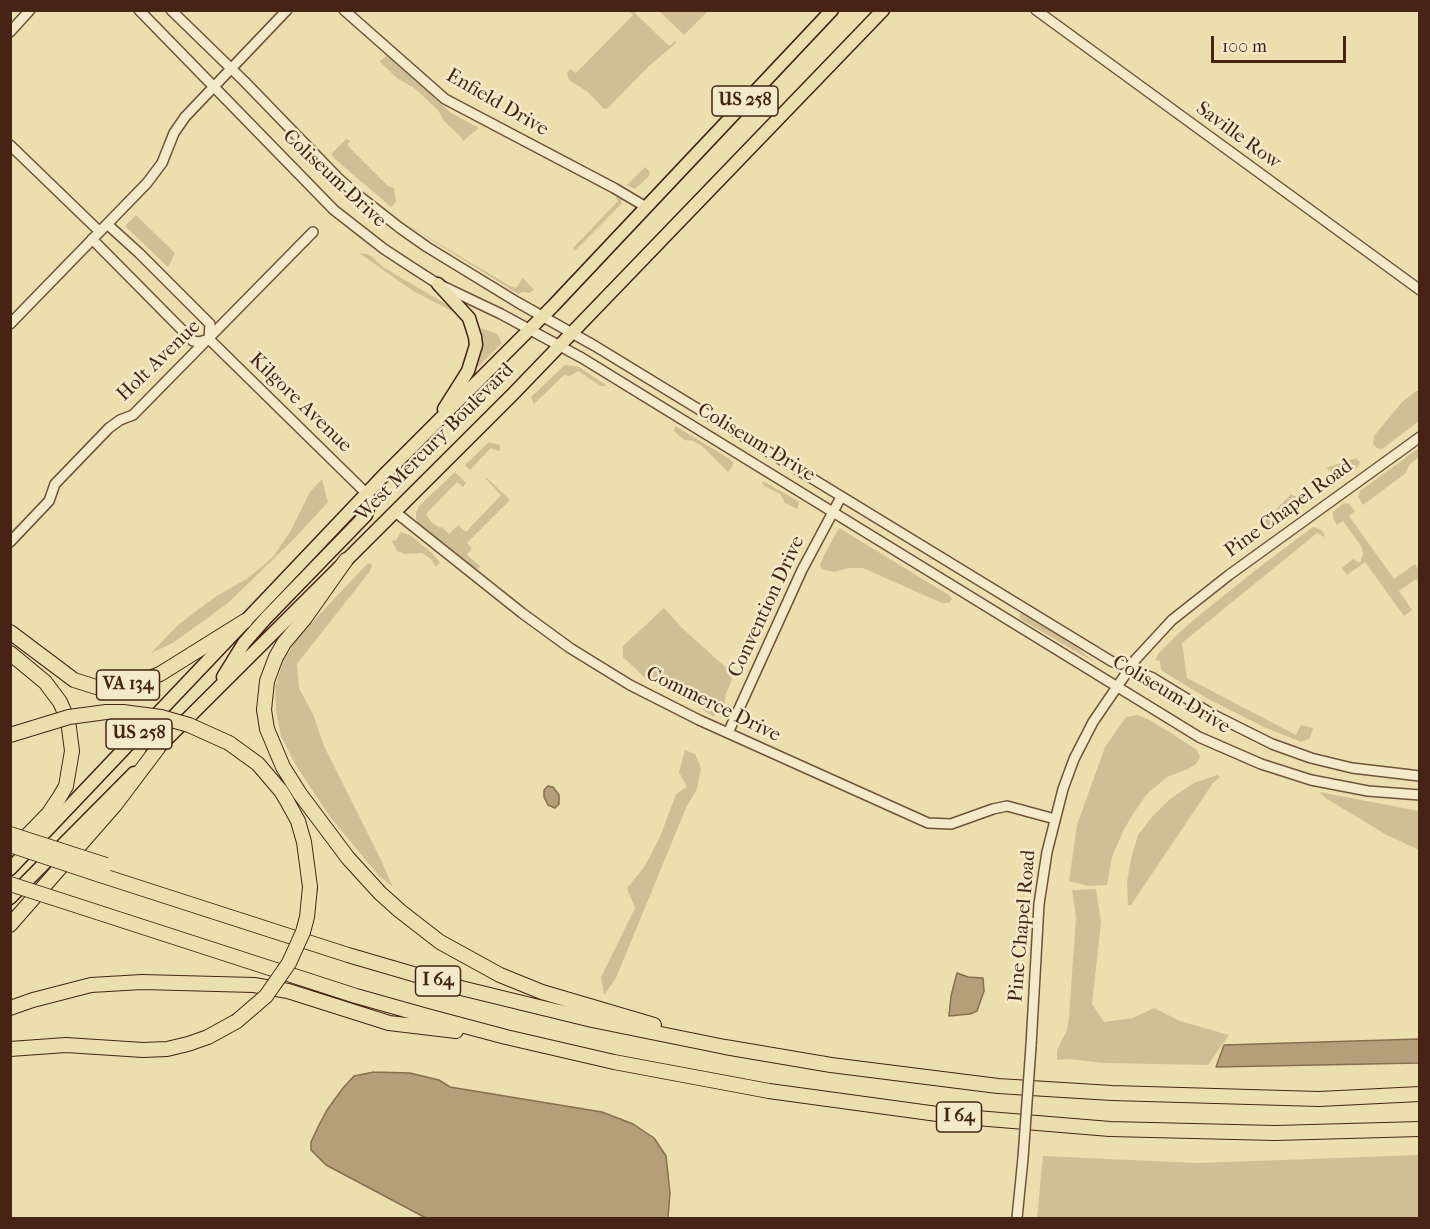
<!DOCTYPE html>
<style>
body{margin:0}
#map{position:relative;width:1430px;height:1229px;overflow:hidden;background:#ecdfae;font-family:"IM FELL French Canon",serif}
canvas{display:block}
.frame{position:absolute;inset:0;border:12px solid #462315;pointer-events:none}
.scale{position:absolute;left:1211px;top:36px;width:135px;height:27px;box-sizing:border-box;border:3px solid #462315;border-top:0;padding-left:8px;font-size:18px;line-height:21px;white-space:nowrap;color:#462315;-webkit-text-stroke:4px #f3eaca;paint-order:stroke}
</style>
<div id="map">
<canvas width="1430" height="1229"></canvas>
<div class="frame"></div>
<div class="scale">100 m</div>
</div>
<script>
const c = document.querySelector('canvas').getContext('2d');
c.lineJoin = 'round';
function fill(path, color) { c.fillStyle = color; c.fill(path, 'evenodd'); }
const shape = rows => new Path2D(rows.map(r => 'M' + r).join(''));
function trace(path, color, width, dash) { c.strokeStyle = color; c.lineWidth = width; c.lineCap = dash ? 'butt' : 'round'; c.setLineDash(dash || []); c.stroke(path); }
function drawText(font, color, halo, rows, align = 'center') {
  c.font = font + ' "IM FELL French Canon",serif'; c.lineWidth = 5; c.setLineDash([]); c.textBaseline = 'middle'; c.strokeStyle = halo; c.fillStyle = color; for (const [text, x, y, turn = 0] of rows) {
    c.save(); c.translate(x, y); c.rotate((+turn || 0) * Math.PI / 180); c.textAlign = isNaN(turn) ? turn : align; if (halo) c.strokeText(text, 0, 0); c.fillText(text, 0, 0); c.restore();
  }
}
const green = shape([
 [629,11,633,11,669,46,675,41,676,43,648,67,608,108,604,109,588,92,569,80,567,73,570,69,576,73,633,15],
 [659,11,708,11,684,35],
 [388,55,451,113,479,128,463,141,461,137,444,121,438,110,413,87,398,79,381,63,380,61],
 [346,139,351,141,347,144,350,148,388,186,394,188,396,202,391,207,335,159,331,154],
 [645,167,650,172,649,176,635,189,627,185],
 [615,197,621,199,622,203,575,251,573,248,618,201],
 [136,215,175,253,168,267,125,226],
 [403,222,510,286,516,288,523,278,534,290,529,293,522,292,518,294],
 [359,253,370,255,383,267,449,306,458,314,413,291],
 [481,328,497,334,502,343,477,368,482,350],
 [565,365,579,367,606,385,606,386,601,386,578,371,570,376,564,375,534,404,531,397],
 [1416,391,1419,391,1419,421,1382,449,1377,448,1373,444,1374,436,1402,402],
 [675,426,730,459,733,463,732,467,728,472,702,446,693,441,684,440,674,431],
 [489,442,500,445,500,450,498,451,491,448,470,470,465,465],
 [1419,448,1419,457,1409,465,1406,473,1363,505,1358,497,1360,491],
 [1356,458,1360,462,1357,468,1341,478,1326,468],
 [455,472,466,483,463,487,457,482,426,514,431,522,440,528,442,527,449,534,458,525,466,532,501,495,486,479,487,478,510,500,467,543,472,548,467,555,480,566,479,569,473,568,419,524,416,519,416,512,419,506],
 [322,479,328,502,293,540,228,603,173,643,151,653,179,624,215,597,248,578,273,557,290,532,310,492],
 [763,481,798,501,799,504,797,509,785,503,780,494,764,486,762,483],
 [1291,494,1304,501,1313,495,1317,498,1268,530,1264,528,1263,523],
 [1344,503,1349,504,1355,511,1349,516,1394,579,1415,564,1419,571,1419,583,1416,579,1399,591,1412,610,1404,616,1365,562,1347,575,1342,568,1353,559,1360,563,1363,554,1361,546,1343,521,1337,525,1333,518,1333,512],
 [1313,527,1321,530,1325,535,1324,537,1317,533,1182,643,1187,678,1296,735,1301,725,1313,728,1310,738,1301,742,1264,727,1210,700,1164,672,1161,669,1160,661,1155,660,1159,653,1180,632,1197,617,1266,562],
 [839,528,949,595,952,599,949,603,942,603,863,568,849,568,834,572,822,569,820,565,824,555],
 [401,532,410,535,432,553,440,562,436,567,431,559,422,553,405,554,397,551,392,541,396,540],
 [368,563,372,565,370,571,297,664,299,688,313,714,324,746,381,860,393,887,379,876,330,817,295,764,281,736,276,711,275,686,284,659,301,634],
 [664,608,683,629,731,672,732,680,725,696,725,711,713,716,703,710,698,690,663,687,647,680,623,657,623,646],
 [1021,613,1071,643,1097,664,1022,620,1019,618],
 [1137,715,1150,720,1197,750,1200,757,1196,764,1188,769,1167,777,1147,794,1135,811,1124,829,1112,857,1107,885,1088,886,1069,881,1077,825,1105,747,1126,717],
 [685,750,695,754,701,768,697,789,686,808,616,978,604,995,601,977,635,908,627,888,645,866,660,837,676,794,687,787,679,772],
 [1217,775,1220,777,1213,783,1131,905,1128,905,1127,882,1131,859,1138,835,1152,817,1170,799,1194,783],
 [1319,792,1419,811,1419,850,1385,834,1327,799],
 [1096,889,1101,922,1092,1004,1104,1022,1133,1018,1154,1008,1180,1021,1229,1035,1208,1065,1103,1063,1069,1059,1057,1060,1057,1050,1067,1030,1069,1017,1076,917,1072,890],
 [1419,1155,1419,1218,1037,1218,1043,1156,1198,1163]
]);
const water = shape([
 [548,786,553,787,559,795,559,804,555,808,548,805,544,797,544,790,548,786],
 [957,973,968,977,983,978,984,991,977,1011,970,1014,949,1016,951,996,957,973],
 [1419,1039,1419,1063,1216,1067,1224,1045,1419,1039],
 [374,1072,410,1073,439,1080,450,1087,602,1112,633,1124,654,1138,666,1156,670,1193,668,1218,426,1218,326,1165,311,1150,311,1142,319,1125,327,1110,343,1088,354,1076,374,1072]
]);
const minor = shape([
 [139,10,334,210,384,249,413,268,438,284,501,314,582,358,1199,737,1261,764,1311,780,1368,791,1420,795],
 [171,10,244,81,338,178,354,192,400,228,427,247,517,302,595,346,1111,661,1153,678,1212,714,1272,744,1311,758,1352,768,1420,776],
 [344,10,445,99,614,188,646,207],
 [1036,10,1420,290],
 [10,32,30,10],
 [10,145,99,231],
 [107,224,139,253,210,324,209,339],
 [92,239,193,341,199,342,209,339],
 [10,324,147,183,162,163,174,133,185,117,287,10],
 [209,339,367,494],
 [394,511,522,613,570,648,630,685,699,720,928,823,951,824,993,809,1007,806,1055,819],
 [10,542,49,501,55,484,109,428,120,420,133,415,313,232],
 [728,733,802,570,841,497],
 [1031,1046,1039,904,1047,852,1063,789,1074,759,1093,722,1136,659,1172,620,1229,575,1420,437],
 [1017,1218,1023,1158]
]);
const major = shape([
 [438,284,469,318,475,337,476,345,468,371,444,409],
 [223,677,244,643,266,618,366,515,369,505,367,494],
 [152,754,513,394,883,10],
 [10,869,387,472,553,306,832,10],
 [10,898,134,773]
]);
const highway = shape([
 [346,560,305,618,284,643,276,657,267,681,264,710,267,729,283,767,300,794,348,858,380,893,400,911,440,942,500,975,542,992,654,1025],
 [10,632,74,680,96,687,110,687,134,684,160,674,245,621],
 [10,653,45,682,60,702,68,720,72,751,66,786,59,798,49,813,17,846],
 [229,743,258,764,281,791,287,801,298,821,304,842,310,887],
 [97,874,348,955,461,988,592,1020,725,1047,831,1065,998,1086,1112,1093,1319,1099,1420,1094],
 [72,904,356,996,427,1016,506,1037,614,1062,769,1091,952,1116,1110,1129,1275,1133,1420,1129],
 [10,925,115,805,158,748],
 [10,1008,33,1000,91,985,142,982,254,985,288,991,389,1023,456,1031],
 [10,1049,66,1045,143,1050,167,1049,188,1044,208,1037,237,1021]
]);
const minorBridge = shape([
 [1023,1158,1031,1046]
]);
const highwayBridge = shape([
 [10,735,69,717,106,712,123,712,161,717,189,725,229,743],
 [10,834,106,865],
 [10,845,97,874],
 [10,884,72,904],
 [237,1021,266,996,289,963,303,932,307,917,310,887]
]);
const shields = [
 [745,101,66],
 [128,685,63],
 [139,734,66],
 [438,981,45],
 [959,1117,45]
];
const shieldNames = [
 ["US 258",745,101],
 ["VA 134",128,685],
 ["US 258",139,734],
 ["I 64",438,981],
 ["I 64",959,1117]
];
const streetNames = [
 ["Enfield Drive",497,103,30],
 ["Saville Row",1238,136,36],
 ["Coliseum Drive",334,179,43],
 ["Holt Avenue",159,361,-44],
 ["Kilgore Avenue",300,403,44],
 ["West Mercury Boulevard",435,443,-45],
 ["Coliseum Drive",756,443,31],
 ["Pine Chapel Road",1289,509,-36],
 ["Convention Drive",767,607,-65],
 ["Coliseum Drive",1171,695,31],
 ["Commerce Drive",713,705,26],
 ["Pine Chapel Road",1023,926,-85]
];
fill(green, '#d0bf94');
fill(water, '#b49f7a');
trace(water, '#886d52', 1.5);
trace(minor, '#70523b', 12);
trace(major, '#462315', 15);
trace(highway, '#462315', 16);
trace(minor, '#f3eaca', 9);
trace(major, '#ecdfae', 12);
trace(highway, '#ecdfae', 14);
trace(minorBridge, '#70523b', 12, []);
trace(highwayBridge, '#462315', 16, []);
trace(minorBridge, '#f3eaca', 9);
trace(highwayBridge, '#ecdfae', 14);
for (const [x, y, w] of shields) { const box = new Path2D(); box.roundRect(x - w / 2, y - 15, w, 30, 4.5); c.fillStyle = '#f3eaca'; c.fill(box); trace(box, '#462315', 1.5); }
drawText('bold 18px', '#462315', null, shieldNames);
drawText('20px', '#462315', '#f3eaca', streetNames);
</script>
